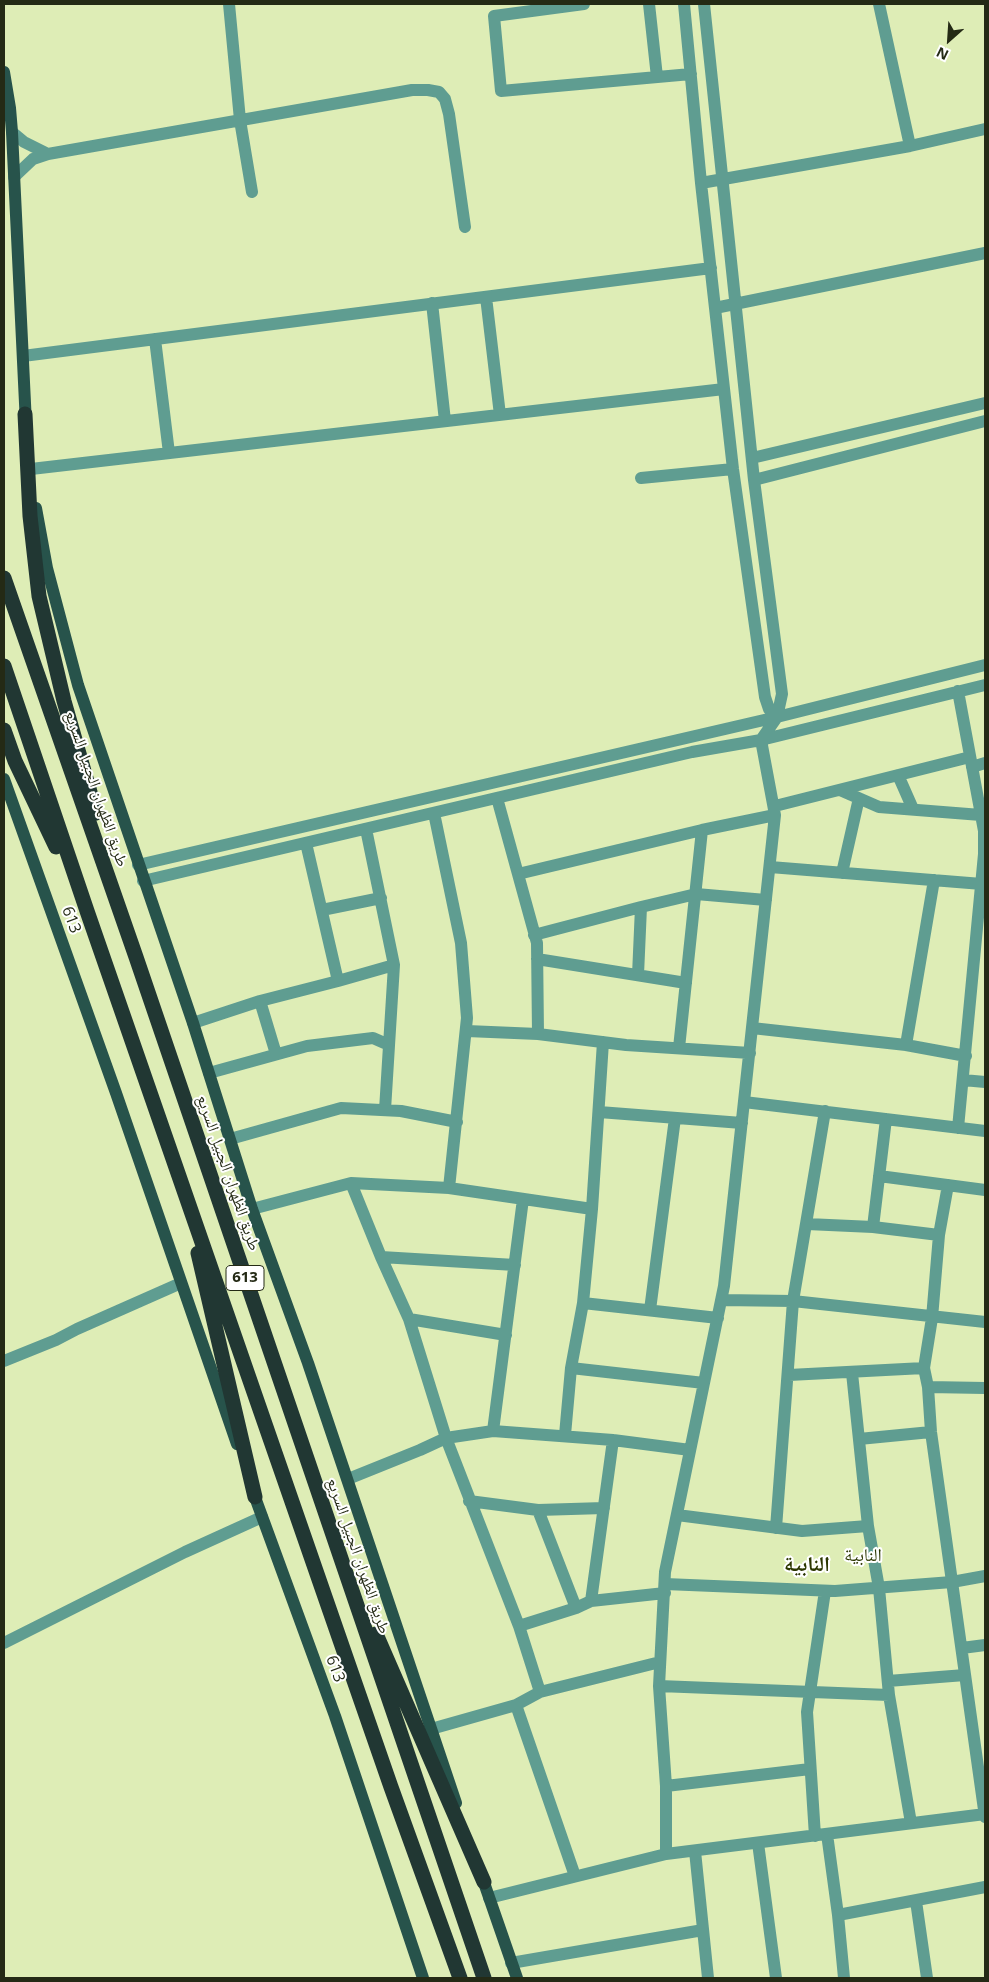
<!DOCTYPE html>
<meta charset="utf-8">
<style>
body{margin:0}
#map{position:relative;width:989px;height:1982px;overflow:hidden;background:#deedb6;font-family:"Open Sans",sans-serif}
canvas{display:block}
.frame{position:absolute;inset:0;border:5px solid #242a15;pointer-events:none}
.north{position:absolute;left:924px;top:15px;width:50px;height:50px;-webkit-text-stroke:4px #fff;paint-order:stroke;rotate:206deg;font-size:14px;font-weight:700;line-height:20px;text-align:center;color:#242a15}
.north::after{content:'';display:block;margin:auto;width:18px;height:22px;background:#242a15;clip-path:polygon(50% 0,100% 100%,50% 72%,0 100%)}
</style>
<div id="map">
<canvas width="989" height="1982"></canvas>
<div class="frame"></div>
<div class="north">N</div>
</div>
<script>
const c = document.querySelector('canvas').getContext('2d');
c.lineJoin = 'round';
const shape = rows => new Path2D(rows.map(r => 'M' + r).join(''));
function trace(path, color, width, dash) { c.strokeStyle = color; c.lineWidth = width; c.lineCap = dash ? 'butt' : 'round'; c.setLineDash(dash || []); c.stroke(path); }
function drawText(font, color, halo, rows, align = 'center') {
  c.font = font + ' "Open Sans","Noto Naskh Arabic",sans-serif'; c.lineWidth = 4; c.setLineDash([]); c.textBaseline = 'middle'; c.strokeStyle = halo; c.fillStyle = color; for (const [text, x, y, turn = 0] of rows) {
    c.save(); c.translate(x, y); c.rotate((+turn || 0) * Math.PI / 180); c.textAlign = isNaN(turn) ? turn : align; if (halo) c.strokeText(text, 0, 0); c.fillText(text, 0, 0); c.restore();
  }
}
const minor = shape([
 [229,4,240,120,252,192],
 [584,4,494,16,501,91,691,74],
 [649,4,657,77],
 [684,4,701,183,733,469,765,697,769,709,777,717],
 [879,4,910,146],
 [12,132,24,142,48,154,33,159,14,177],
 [48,154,412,90,428,90,439,92,445,99,449,114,465,227],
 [701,183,910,146,985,129],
 [486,297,500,415],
 [432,303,445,421],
 [715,308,985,253],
 [155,339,169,453],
 [23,356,711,268],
 [752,458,985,403],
 [31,469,724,389],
 [641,478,733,469],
 [754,480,985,421],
 [958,691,984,831,984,854,958,1128],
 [972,767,985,763],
 [898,775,913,809],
 [840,790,879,807,981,815],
 [497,798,537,943,538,1034],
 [775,806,970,757],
 [434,813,461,943,467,1018,449,1188],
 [366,829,394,965,385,1110],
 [306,843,338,981],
 [138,865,777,717,985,665],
 [770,867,982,884],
 [842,873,859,798],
 [518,874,702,830,775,815],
 [143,881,692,752,761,740,985,685],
 [322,910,381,898],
 [534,935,641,907,696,894,766,900],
 [537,959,686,983],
 [638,975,641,907],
 [260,1001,276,1054],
 [193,1023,260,1001,338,981,394,965],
 [752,1028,906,1045,966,1056],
 [467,1031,538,1034,626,1045,750,1053],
 [906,1045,934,880],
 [679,1048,702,830],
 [209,1073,307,1046,373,1038,389,1045],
 [963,1080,985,1082],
 [744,1102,985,1131],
 [599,1112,742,1123],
 [230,1139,341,1108,401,1111,457,1122],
 [879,1176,985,1190],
 [351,1183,381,1257,409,1319,446,1438,519,1626,540,1692],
 [948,1185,939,1235,932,1318,924,1368,928,1387,931,1432,985,1817],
 [252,1209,351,1183,449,1188,592,1209],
 [807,1224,873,1227,939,1235],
 [873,1227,886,1119],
 [381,1257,515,1265],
 [722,1300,793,1301,985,1322],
 [583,1303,718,1318],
 [650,1310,675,1118],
 [409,1319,506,1335],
 [4,1361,56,1340,77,1329,181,1283],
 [571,1368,704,1383],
 [852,1373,868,1526,879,1588,889,1695,911,1823],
 [789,1375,924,1368],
 [928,1387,985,1388],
 [493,1431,523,1199],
 [565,1435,571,1368,583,1303,592,1209,603,1042],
 [859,1439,931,1432],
 [348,1479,420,1450,446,1438,493,1431,613,1440,690,1450],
 [469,1501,538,1510,604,1508],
 [538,1510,576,1608],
 [677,1515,802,1531,868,1526],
 [776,1528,793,1301,825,1111],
 [665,1584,835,1591,952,1582,985,1576],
 [591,1601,613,1440],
 [519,1626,576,1608,591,1601,665,1593],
 [4,1643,185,1552,262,1517],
 [962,1648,985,1645],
 [888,1681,965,1675],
 [659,1686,889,1695],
 [516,1705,575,1876],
 [431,1729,516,1705,540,1692,660,1662],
 [666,1786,810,1769],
 [827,1834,838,1915,844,1978],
 [815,1836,807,1712,825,1591],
 [758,1843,776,1978],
 [695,1851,708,1978],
 [666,1854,666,1786,659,1686,665,1572,724,1286,775,815,761,740,777,717,782,694,754,480,704,4],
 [489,1898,666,1854,985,1814],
 [916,1901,927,1978],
 [838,1915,985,1887],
 [511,1963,703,1930]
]);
const major = shape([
 [4,72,10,108,12,132,26,424],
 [36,508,47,568,78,685,193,1023,252,1209,308,1363,456,1803],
 [4,779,116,1093,237,1444],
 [252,1489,335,1716,423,1978],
 [481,1874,517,1978]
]);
const highway = shape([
 [25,414,30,516,39,596,64,701,96,813],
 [4,578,136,957,484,1978],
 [4,666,87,911,391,1787,460,1978],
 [4,730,15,761,56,847],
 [198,1253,255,1497],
 [376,1634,484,1882]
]);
const shields = [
 [245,1278,38]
];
const shieldNames = [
 ["613",245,1278]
];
const streetNames = [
 ["طريق الظهران الجبيل السريع",96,789,71],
 ["613",71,920,70],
 ["طريق الظهران الجبيل السريع",228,1173,71],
 ["طريق الظهران الجبيل السريع",358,1556,71],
 ["613",335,1669,70]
];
const neighbourhoodNames = [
 ["النابية",863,1556]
];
const districtNames = [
 ["النابية",807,1565]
];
trace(minor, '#5f9d91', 12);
trace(major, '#27534b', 12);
trace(highway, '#213733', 15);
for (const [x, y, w] of shields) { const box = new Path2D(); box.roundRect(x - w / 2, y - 12.5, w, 25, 4); c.fillStyle = '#fff'; c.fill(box); trace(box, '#242a15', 1); }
drawText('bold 15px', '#242a15', null, shieldNames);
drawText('16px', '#242a15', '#fff', streetNames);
drawText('18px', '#2c3701', '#fff', neighbourhoodNames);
drawText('bold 21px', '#2c3701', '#fff', districtNames);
</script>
